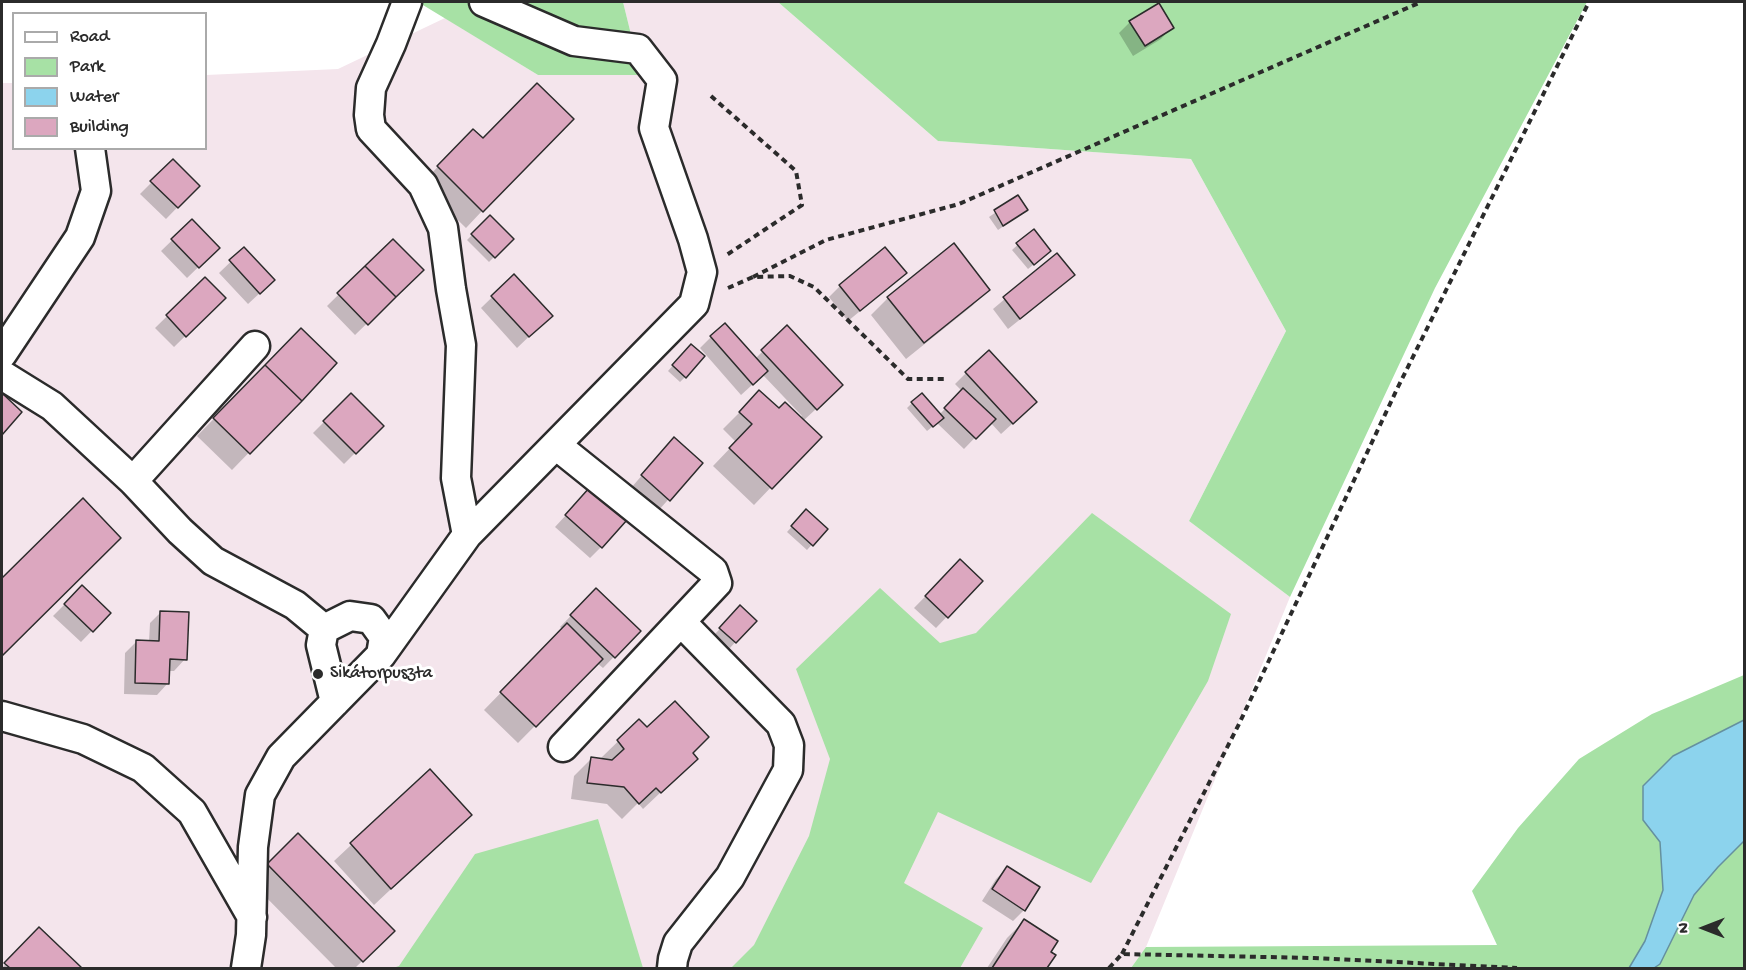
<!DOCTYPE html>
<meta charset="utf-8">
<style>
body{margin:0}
#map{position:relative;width:1746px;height:970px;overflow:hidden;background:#fff;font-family:"Gochi Hand",sans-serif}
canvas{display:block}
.frame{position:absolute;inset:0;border:3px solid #2b2b2b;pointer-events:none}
.legend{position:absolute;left:12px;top:12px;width:195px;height:138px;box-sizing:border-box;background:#fff;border:2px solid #aaa;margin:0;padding:8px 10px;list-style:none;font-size:18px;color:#2b2b2b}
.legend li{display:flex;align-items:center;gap:12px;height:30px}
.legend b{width:30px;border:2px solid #aaa}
.north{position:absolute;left:1674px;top:898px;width:60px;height:60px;-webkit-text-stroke:4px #fff;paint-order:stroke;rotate:270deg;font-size:16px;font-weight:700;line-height:24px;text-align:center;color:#2b2b2b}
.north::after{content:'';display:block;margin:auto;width:21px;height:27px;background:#2b2b2b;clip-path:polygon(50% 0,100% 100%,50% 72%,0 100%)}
</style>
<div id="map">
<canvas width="1746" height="970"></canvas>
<div class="frame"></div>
<ul class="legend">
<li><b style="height:8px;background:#fff"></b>Road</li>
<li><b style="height:16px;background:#a7e1a5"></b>Park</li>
<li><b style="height:16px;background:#8cd3ed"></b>Water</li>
<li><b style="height:16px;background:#dca7bf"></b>Building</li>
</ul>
<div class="north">N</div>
</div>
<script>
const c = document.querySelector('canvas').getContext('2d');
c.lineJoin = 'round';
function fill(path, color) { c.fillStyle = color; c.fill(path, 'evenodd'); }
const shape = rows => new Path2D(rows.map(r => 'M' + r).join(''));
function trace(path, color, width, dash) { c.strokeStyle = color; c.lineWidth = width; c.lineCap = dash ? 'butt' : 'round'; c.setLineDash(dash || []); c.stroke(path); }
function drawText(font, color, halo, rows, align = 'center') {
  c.font = font + ' "Gochi Hand",sans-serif'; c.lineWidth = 6; c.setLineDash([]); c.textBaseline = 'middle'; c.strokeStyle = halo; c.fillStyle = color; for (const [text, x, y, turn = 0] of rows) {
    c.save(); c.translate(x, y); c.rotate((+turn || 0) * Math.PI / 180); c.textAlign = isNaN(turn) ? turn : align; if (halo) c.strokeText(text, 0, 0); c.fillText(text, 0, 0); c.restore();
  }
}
const built = shape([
 [623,2,778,2,938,141,1191,159,1286,331,1189,521,1290,597,1146,947,1131,968,2,968,2,83,13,83,14,148,206,148,206,75,338,69,445,18,538,75,641,75]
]);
const green = shape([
 [418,2,623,2,641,75,538,75],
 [778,2,1587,2,1435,288,1290,597,1189,521,1286,331,1191,159,938,141],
 [1092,513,1231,614,1208,681,1091,883,938,812,904,883,983,928,960,968,731,968,754,945,809,836,830,759,796,669,880,588,940,643,976,633],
 [1744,675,1744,968,1131,968,1146,947,1497,945,1472,891,1518,828,1579,759,1652,714],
 [598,819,643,968,393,968,399,966,475,854]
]);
const water = shape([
 [1744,720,1744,841,1718,867,1694,895,1660,964,1654,968,1629,968,1645,941,1663,890,1660,842,1643,820,1643,786,1673,756,1744,720]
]);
const shadow = shape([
 [1130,22,1172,27,1161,39,1133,56,1119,33],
 [473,131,482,211,466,228,421,184],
 [173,161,198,186,166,219,140,194],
 [1018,197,1027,210,998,230,989,217],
 [490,217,512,239,489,262,467,240],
 [192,221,218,248,187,278,161,251],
 [1033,231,1044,256,1028,269,1012,250],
 [393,241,422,270,355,335,327,306],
 [244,249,262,291,248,304,219,273],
 [1057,255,1062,286,1008,329,993,309],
 [514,276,539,327,517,348,481,308],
 [205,279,224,298,174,347,155,328],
 [893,284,848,321,829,297,840,286],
 [988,289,972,306,906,359,871,315,888,298],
 [787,327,830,396,803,421,819,437,754,505,713,466,736,442,723,429,743,409,779,410,800,418,802,416,763,375,741,395,700,348,711,337,755,359],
 [301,330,300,400,232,470,197,436],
 [686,351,685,377,680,382,668,371],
 [966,373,1024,413,1001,434,990,422,964,449,937,423,927,431,907,408,912,403,939,415,962,391,955,384],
 [351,395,382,426,344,464,313,433],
 [2,396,20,412,2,432],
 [663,451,701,463,658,511,631,488],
 [82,500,119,538,2,654,2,580],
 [579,501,601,547,590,558,555,527],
 [806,511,826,529,807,550,787,532],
 [960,561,981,581,936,628,914,608],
 [82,587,109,613,81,642,53,616],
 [596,590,639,631,603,668,597,663,518,743,484,710,563,629,560,627],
 [740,608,754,621,730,648,715,634],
 [161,612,185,659,174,671,168,671,168,683,157,695,124,694,125,653,137,641,149,642,150,623],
 [639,721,647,729,691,754,679,775,643,809,638,803,622,819,607,804,571,799,574,776,591,759,603,760,601,758],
 [430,771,453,831,374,905,334,861],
 [298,835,393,931,355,968,336,968,251,882],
 [1007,868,1024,910,1013,921,982,901,996,879],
 [1024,921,1054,955,1046,968,987,968,1007,938],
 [39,929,79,968,2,968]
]);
const building = shape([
 [1159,3,1174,28,1145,46,1129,21,1159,3],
 [537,83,574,119,483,212,437,166,473,129,483,138,537,83],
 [173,159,200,186,178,208,150,181,173,159],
 [1018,195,1028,210,1003,226,994,210,1018,195],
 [490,215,514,239,495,258,471,234,490,215],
 [192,219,220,248,199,268,171,239,192,219],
 [1034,229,1051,251,1034,265,1016,243,1034,229],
 [393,239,424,270,396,297,365,266,393,239],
 [954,243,990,290,924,343,887,297,954,243],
 [244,247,275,280,260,294,229,260,244,247],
 [885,247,907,273,860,311,839,285,885,247],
 [1057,253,1075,275,1020,319,1003,297,1057,253],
 [365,266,396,297,368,325,337,293,365,266],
 [514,274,553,316,529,337,491,296,514,274],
 [205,277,226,298,186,337,166,315,205,277],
 [725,323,768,371,753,385,710,336,725,323],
 [787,325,843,385,817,410,761,350,787,325],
 [301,328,337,363,302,401,265,365,301,328],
 [691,344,705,356,686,378,672,365,691,344],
 [989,350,1037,402,1013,424,965,372,989,350],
 [265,365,302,401,250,454,213,418,265,365],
 [963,388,996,419,976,439,944,408,963,388],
 [759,390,779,408,785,402,822,437,772,489,729,448,752,424,739,412,759,390],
 [2,393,22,412,2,435,2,393],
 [351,393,384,426,356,454,323,421,351,393],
 [922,393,944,418,933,427,911,402,922,393],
 [674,437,703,463,670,501,641,475,674,437],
 [590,487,627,520,602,548,565,515,590,487],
 [83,498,121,538,2,656,2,578,83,498],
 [806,509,828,529,813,546,791,526,806,509],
 [960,559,983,581,948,618,925,596,960,559],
 [82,585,111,613,93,632,64,604,82,585],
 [596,588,641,631,615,658,570,615,596,588],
 [740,605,757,621,736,643,719,628,740,605],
 [160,611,189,612,187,660,170,659,169,684,135,683,136,640,159,641,160,611],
 [567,623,603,659,536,727,500,692,567,623],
 [675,701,709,737,693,753,698,759,661,793,656,788,639,804,624,787,587,783,591,757,612,760,624,749,617,740,639,719,647,727,675,701],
 [430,769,472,815,391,889,350,843,430,769],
 [298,833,395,931,363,962,267,864,298,833],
 [1007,866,1040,887,1025,911,992,889,1007,866],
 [1024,919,1058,941,1051,952,1056,955,1047,968,992,968,1024,919],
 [39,927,82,968,10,968,4,963,39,927]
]);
const path = shape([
 [711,96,796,171,802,205,725,256],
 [753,277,826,240,959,204,1421,2],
 [728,288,753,277,790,276,814,287,908,379,946,379],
 [1122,954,1239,724,1398,387,1589,2],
 [1109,968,1122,954,1314,958,1517,968]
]);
const minor = shape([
 [407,2,391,44,371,88,369,115,371,129,423,185,443,228,451,289,461,345,456,478,467,535],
 [2,354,80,237,96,191,90,148],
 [2,375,52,406,133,481,180,531,213,561,295,605,324,629],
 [556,445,713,571,717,583,563,747],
 [133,481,255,346],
 [335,702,321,645,324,629,350,616,371,619,384,637,381,655],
 [2,716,83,739,143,768,192,812,252,917],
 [246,968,251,935,253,847,260,795,281,757,381,655,467,535,694,304,702,272,693,239,654,128,662,80,638,49,574,41,484,2],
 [672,968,673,959,678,943,730,877,788,770,789,745,781,724,681,622]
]);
const markers = [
 [318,674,6,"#2b2b2b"]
];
const poiNames = [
 ["Sikátorpuszta",330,674]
];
fill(built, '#f4e5ec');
fill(green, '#a7e1a5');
fill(water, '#8cd3ed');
trace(water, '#65909f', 1.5);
fill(shadow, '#0003');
fill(building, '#dca7bf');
trace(building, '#2b2b2b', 1.5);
trace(minor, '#2b2b2b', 33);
trace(path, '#2b2b2b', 4, [6, 4.5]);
trace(minor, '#fff', 28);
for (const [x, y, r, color] of markers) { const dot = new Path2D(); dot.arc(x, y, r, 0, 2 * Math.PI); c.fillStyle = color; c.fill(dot); trace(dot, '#fff', 2); }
drawText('18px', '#2b2b2b', '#fff', poiNames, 'left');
</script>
